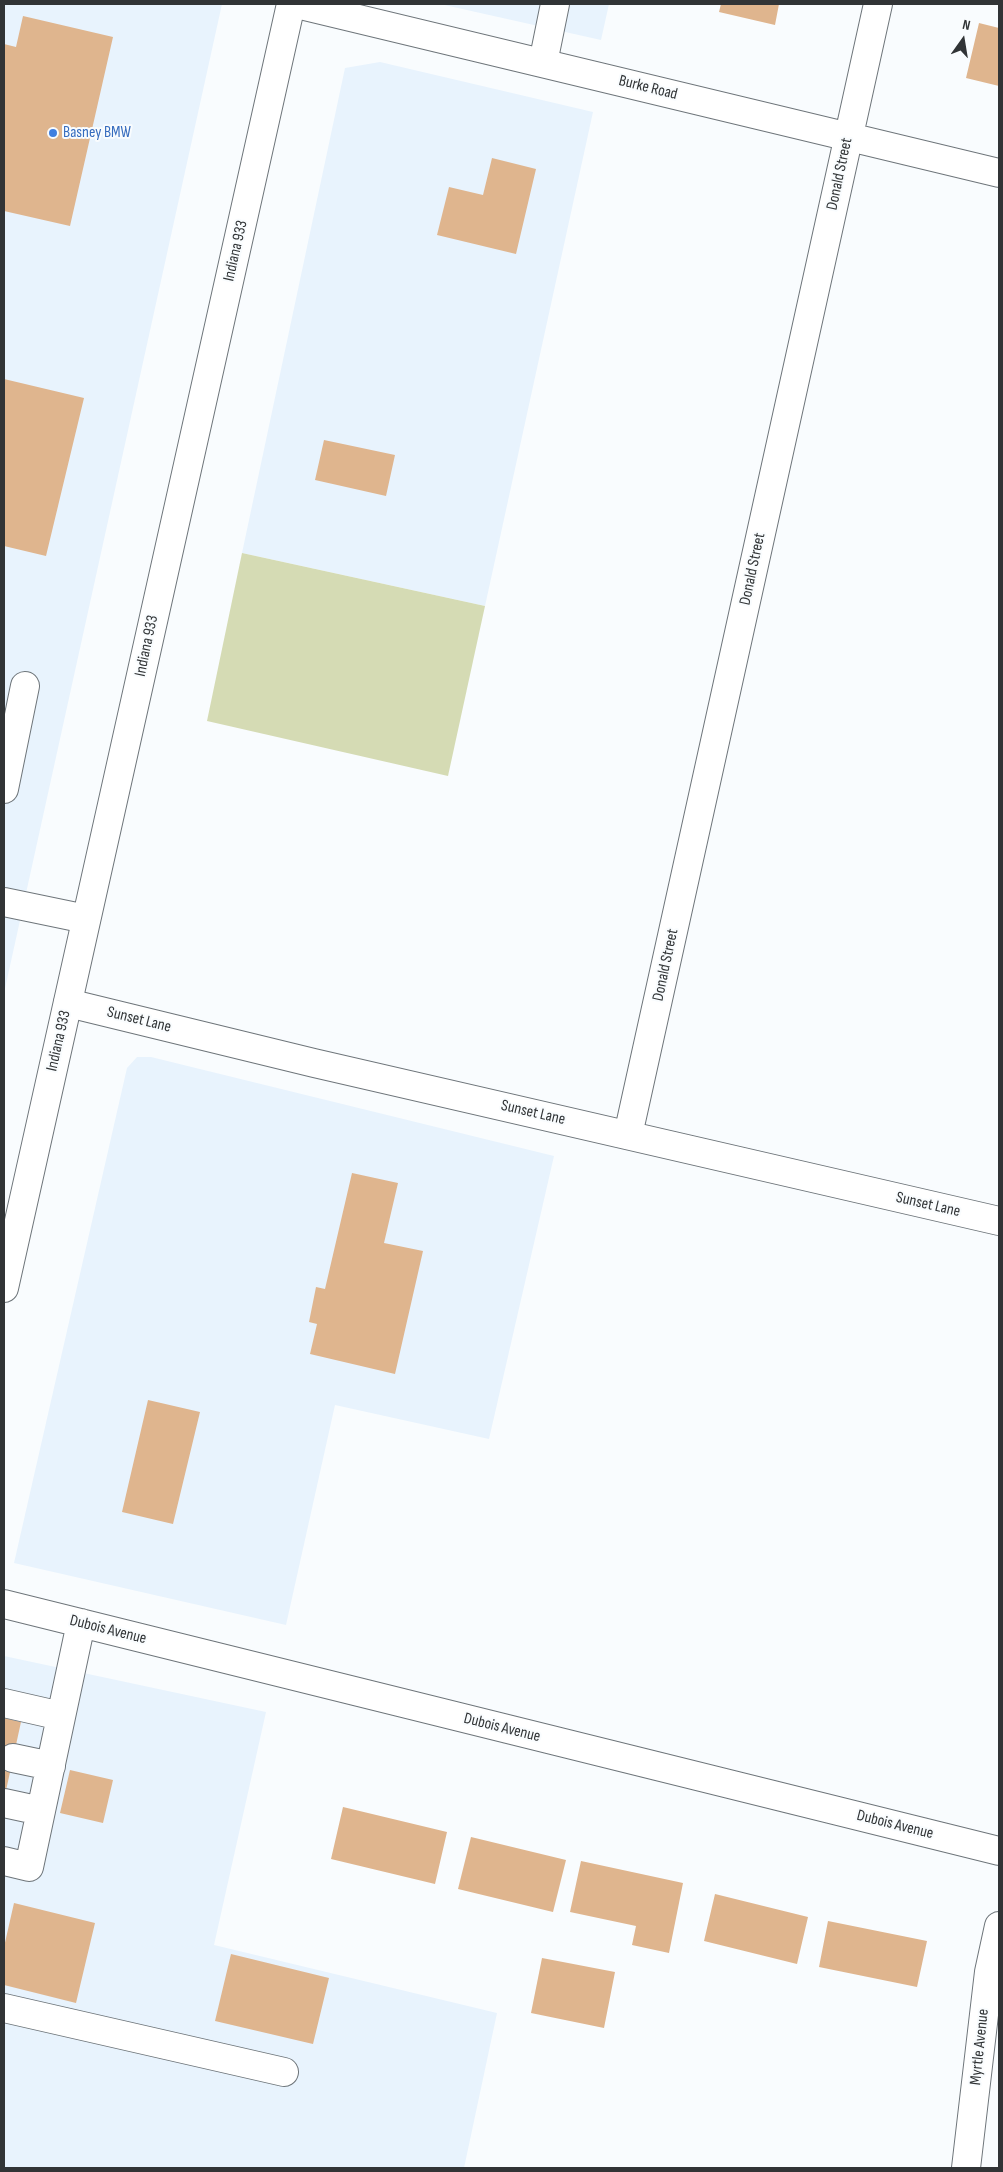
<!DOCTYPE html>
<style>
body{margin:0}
#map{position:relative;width:1003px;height:2172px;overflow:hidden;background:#f9fcfe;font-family:"Sofia Sans Condensed",sans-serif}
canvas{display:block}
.frame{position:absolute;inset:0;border:5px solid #313436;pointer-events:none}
.north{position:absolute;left:938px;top:15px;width:50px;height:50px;-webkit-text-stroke:4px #f9fcfe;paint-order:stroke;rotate:13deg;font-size:14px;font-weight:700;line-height:20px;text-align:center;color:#313436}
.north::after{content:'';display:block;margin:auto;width:18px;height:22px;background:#313436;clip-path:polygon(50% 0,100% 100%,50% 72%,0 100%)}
</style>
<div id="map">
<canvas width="1003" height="2172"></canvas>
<div class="frame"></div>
<div class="north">N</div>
</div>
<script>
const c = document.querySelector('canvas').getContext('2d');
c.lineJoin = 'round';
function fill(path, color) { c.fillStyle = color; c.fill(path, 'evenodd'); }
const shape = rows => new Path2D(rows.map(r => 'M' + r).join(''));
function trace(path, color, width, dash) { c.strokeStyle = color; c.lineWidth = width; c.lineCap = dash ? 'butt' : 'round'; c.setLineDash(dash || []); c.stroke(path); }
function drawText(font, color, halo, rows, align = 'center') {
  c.font = font + ' "Sofia Sans Condensed",sans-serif'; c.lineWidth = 4; c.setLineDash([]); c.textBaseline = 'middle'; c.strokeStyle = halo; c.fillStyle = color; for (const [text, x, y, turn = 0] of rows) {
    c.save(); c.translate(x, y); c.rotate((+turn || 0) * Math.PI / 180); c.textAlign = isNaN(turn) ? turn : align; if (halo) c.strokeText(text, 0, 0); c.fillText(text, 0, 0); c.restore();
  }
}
const built = shape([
 [4,4,222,4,4,993],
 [440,4,609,4,601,40],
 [380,62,593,112,485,606,242,553,345,68],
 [137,1057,151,1057,554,1156,489,1439,335,1405,286,1625,14,1563,127,1068],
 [4,1656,266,1712,214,1945,497,2013,464,2168,4,2168]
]);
const green = shape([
 [242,553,485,606,448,776,207,721]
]);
const building = shape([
 [721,4,779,4,775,25,719,12],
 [23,16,113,37,70,226,4,211,4,44,16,47],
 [979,23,999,28,999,86,966,78],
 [492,158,536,169,516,254,437,235,449,187,483,195],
 [4,379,84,398,46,556,4,546],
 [324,440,395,455,386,496,315,480],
 [352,1173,398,1183,384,1243,423,1251,395,1374,310,1354,317,1324,309,1322,316,1287,325,1289],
 [148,1400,200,1412,173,1524,122,1512],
 [4,1718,21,1722,5,1795,4,1795],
 [70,1770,113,1780,103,1823,60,1813],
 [343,1807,447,1832,435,1884,331,1859],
 [471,1837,566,1860,553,1912,458,1889],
 [581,1861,683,1883,669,1953,632,1945,636,1926,570,1912],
 [715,1894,808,1917,797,1964,704,1941],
 [14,1903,95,1923,76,2003,4,1985,4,1947],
 [828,1921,927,1941,917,1987,819,1967],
 [231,1954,329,1978,313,2044,215,2021],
 [542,1958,615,1972,604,2028,531,2013]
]);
const minor = shape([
 [296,4,999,173],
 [543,63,555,4],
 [4,789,25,686],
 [4,902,86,919],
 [68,1003,314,1063,999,1221],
 [628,1135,878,4],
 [4,1604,999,1851],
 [4,1703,61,1716],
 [13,1758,51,1766],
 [4,1803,41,1811],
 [4,1861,29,1867,81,1623],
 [4,2008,284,2072],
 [966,2168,989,1972,999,1926]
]);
const major = shape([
 [4,1288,291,4]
]);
const markers = [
 [53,133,5,"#3f7fe0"]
];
const streetNames = [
 ["Burke Road",648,88,14],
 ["Donald Street",840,174,-78],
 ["Indiana 933",236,251,-77],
 ["Donald Street",753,569,-78],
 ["Indiana 933",147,646,-78],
 ["Donald Street",666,965,-78],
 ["Sunset Lane",139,1020,14],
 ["Indiana 933",59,1041,-77],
 ["Sunset Lane",533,1113,13],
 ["Sunset Lane",928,1205,13],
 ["Dubois Avenue",108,1630,14],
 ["Dubois Avenue",502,1728,14],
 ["Dubois Avenue",895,1825,14],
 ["Myrtle Avenue",980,2047,-84]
];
const shopNames = [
 ["Basney BMW",63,133]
];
fill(built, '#e8f3fd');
fill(green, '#d5dbb4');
fill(building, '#dfb58e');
trace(minor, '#6e757a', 30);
trace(major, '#6e757a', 30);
trace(minor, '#fff', 28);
trace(major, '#fff', 28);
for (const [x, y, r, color] of markers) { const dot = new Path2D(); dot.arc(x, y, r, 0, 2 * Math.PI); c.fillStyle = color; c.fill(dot); trace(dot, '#f9fcfe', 2); }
drawText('16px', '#313436', '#f9fcfe', streetNames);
drawText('16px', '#366cbe', '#f9fcfe', shopNames, 'left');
</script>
